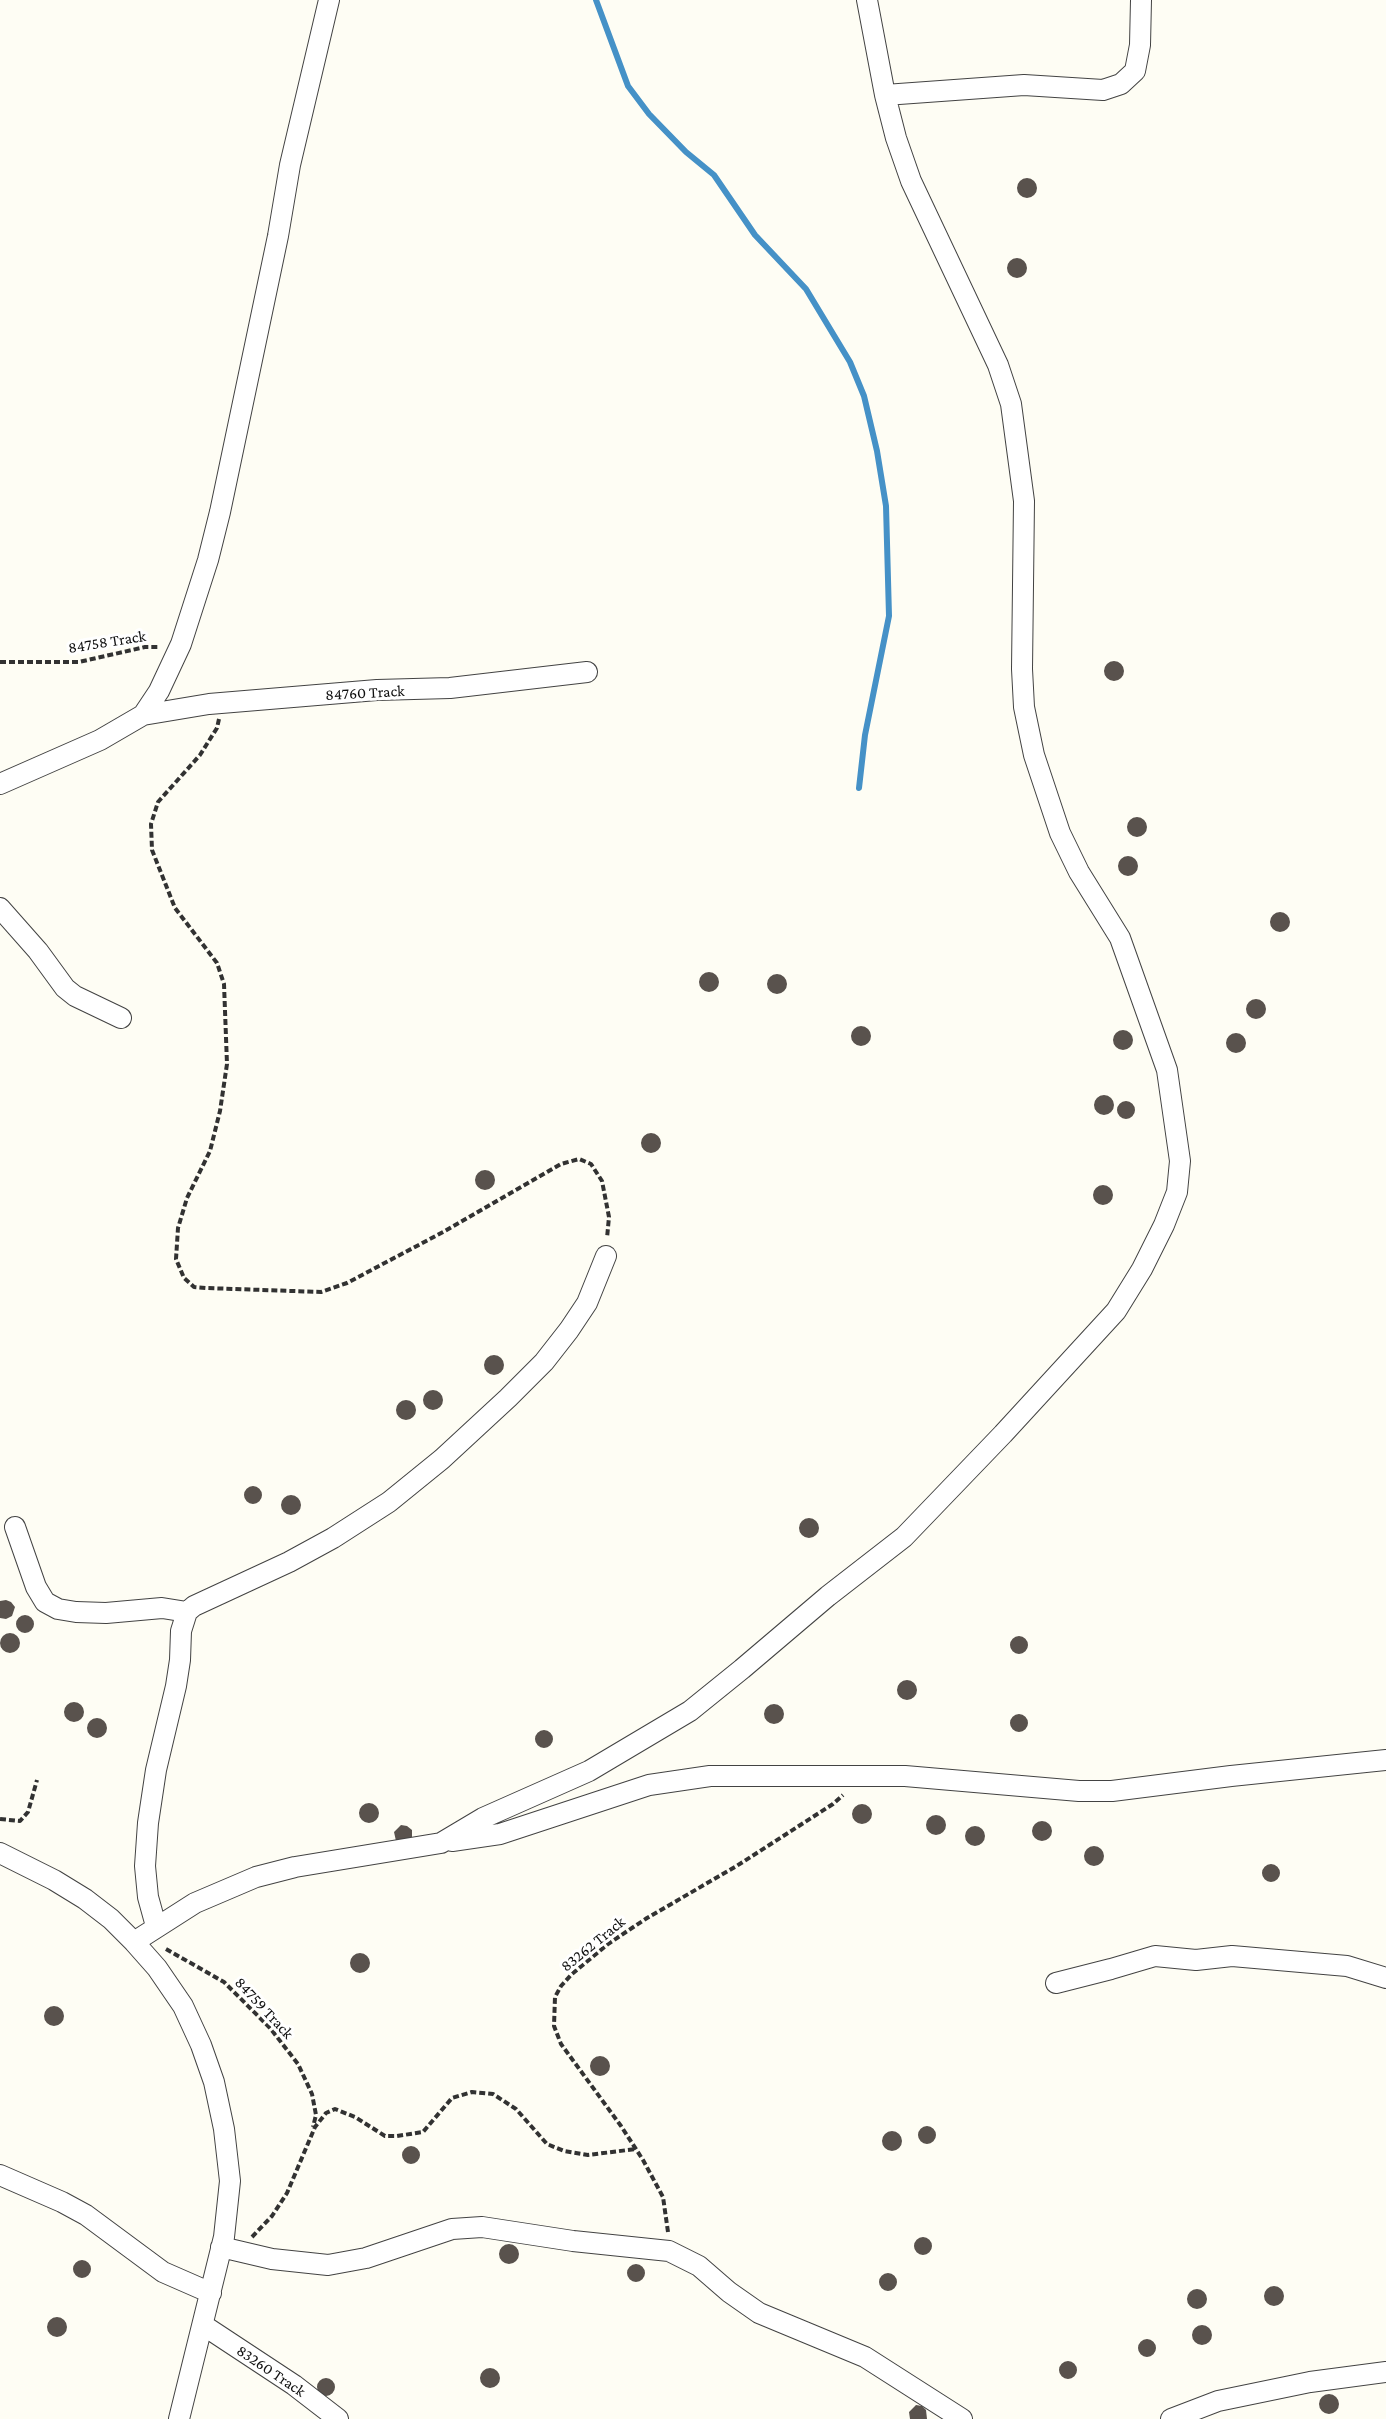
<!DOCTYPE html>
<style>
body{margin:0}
canvas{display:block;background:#fefdf4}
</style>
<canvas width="1386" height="2419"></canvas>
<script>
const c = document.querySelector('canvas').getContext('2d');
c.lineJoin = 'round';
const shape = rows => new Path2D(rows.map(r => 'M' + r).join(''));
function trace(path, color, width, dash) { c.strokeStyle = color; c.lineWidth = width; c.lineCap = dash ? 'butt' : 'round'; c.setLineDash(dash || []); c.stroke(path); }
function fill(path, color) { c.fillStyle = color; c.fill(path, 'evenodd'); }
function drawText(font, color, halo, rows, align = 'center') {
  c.font = font + ' "Crimson Pro",serif'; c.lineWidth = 6; c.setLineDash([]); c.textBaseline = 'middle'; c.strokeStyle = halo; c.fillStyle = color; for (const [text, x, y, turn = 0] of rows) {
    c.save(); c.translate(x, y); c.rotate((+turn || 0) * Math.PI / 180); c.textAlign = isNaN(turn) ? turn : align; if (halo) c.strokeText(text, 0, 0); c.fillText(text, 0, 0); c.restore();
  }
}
const stream = shape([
 [596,0,628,86,649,114,686,152,714,175,755,235,806,289,850,362,864,396,877,451,886,506,889,616,865,735,859,788]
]);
const building = shape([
 '1017 188a10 10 0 1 1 20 0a10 10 0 1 1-20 0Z',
 '1007 268a10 10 0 1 1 20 0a10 10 0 1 1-20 0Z',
 '1104 671a10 10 0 1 1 20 0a10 10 0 1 1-20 0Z',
 '1127 827a10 10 0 1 1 20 0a10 10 0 1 1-20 0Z',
 '1118 866a10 10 0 1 1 20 0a10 10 0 1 1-20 0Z',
 '1270 922a10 10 0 1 1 20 0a10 10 0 1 1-20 0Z',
 '699 982a10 10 0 1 1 20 0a10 10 0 1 1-20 0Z',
 '767 984a10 10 0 1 1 20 0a10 10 0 1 1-20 0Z',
 '1246 1009a10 10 0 1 1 20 0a10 10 0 1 1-20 0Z',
 '851 1036a10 10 0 1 1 20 0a10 10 0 1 1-20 0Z',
 '1113 1040a10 10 0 1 1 20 0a10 10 0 1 1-20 0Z',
 '1226 1043a10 10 0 1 1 20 0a10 10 0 1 1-20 0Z',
 '1094 1105a10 10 0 1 1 20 0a10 10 0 1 1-20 0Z',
 '1117 1110a9 9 0 1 1 18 0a9 9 0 1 1-18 0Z',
 '641 1143a10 10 0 1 1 20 0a10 10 0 1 1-20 0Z',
 '475 1180a10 10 0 1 1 20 0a10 10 0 1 1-20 0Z',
 '1093 1195a10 10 0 1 1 20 0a10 10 0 1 1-20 0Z',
 '484 1365a10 10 0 1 1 20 0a10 10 0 1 1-20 0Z',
 '423 1400a10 10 0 1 1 20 0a10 10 0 1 1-20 0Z',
 '396 1410a10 10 0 1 1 20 0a10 10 0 1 1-20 0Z',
 '244 1495a9 9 0 1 1 18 0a9 9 0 1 1-18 0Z',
 '281 1505a10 10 0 1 1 20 0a10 10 0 1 1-20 0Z',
 '799 1528a10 10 0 1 1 20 0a10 10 0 1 1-20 0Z',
 [6,1600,11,1602,15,1607,12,1616,6,1619,0,1618,0,1601],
 '16 1624a9 9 0 1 1 18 0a9 9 0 1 1-18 0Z',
 '0 1643a10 10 0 1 1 20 0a10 10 0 1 1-20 0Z',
 '1010 1645a9 9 0 1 1 18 0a9 9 0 1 1-18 0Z',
 '897 1690a10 10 0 1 1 20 0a10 10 0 1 1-20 0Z',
 '64 1712a10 10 0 1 1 20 0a10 10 0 1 1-20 0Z',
 '764 1714a10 10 0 1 1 20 0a10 10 0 1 1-20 0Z',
 '1010 1723a9 9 0 1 1 18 0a9 9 0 1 1-18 0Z',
 '87 1728a10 10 0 1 1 20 0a10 10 0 1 1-20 0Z',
 '535 1739a9 9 0 1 1 18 0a9 9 0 1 1-18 0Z',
 '359 1813a10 10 0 1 1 20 0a10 10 0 1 1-20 0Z',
 '852 1814a10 10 0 1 1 20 0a10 10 0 1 1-20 0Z',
 '926 1825a10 10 0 1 1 20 0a10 10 0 1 1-20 0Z',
 '1032 1831a10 10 0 1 1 20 0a10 10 0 1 1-20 0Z',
 [401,1825,407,1826,412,1830,412,1839,396,1841,394,1832],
 '965 1836a10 10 0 1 1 20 0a10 10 0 1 1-20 0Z',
 '1084 1856a10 10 0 1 1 20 0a10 10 0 1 1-20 0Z',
 '1262 1873a9 9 0 1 1 18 0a9 9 0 1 1-18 0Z',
 '350 1963a10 10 0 1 1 20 0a10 10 0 1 1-20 0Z',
 '44 2016a10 10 0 1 1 20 0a10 10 0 1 1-20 0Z',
 '590 2066a10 10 0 1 1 20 0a10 10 0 1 1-20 0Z',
 '918 2135a9 9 0 1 1 18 0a9 9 0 1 1-18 0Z',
 '882 2141a10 10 0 1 1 20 0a10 10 0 1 1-20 0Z',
 '402 2155a9 9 0 1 1 18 0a9 9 0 1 1-18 0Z',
 '914 2246a9 9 0 1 1 18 0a9 9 0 1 1-18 0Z',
 '499 2254a10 10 0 1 1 20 0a10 10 0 1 1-20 0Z',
 '73 2269a9 9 0 1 1 18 0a9 9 0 1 1-18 0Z',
 '627 2273a9 9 0 1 1 18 0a9 9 0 1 1-18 0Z',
 '879 2282a9 9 0 1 1 18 0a9 9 0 1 1-18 0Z',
 '1264 2296a10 10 0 1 1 20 0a10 10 0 1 1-20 0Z',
 '1187 2299a10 10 0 1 1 20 0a10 10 0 1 1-20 0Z',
 '47 2327a10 10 0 1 1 20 0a10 10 0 1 1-20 0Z',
 '1192 2335a10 10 0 1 1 20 0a10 10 0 1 1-20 0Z',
 '1138 2348a9 9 0 1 1 18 0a9 9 0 1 1-18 0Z',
 '1059 2370a9 9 0 1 1 18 0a9 9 0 1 1-18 0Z',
 '480 2378a10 10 0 1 1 20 0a10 10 0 1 1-20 0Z',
 '317 2387a9 9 0 1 1 18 0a9 9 0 1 1-18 0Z',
 '1319 2404a10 10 0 1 1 20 0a10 10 0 1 1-20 0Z',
 [916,2405,922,2406,926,2410,927,2419,910,2419,909,2412]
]);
const path = shape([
 [0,662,79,662,145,647,159,647],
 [219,719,217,728,200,755,158,802,151,824,152,850,175,908,217,963,224,984,227,1064,220,1111,210,1151,187,1198,178,1228,176,1259,184,1278,194,1287,206,1288,321,1292,347,1283,445,1231,561,1164,579,1159,591,1164,602,1181,609,1217,607,1238],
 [0,1819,20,1821,28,1812,37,1780],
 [166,1949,224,1982,270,2028,298,2064,312,2094,316,2115,313,2127],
 [668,2232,663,2197,643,2160,621,2126,561,2044,554,2026,555,1997,561,1986,572,1974,608,1944,647,1918,735,1867,788,1833,833,1804,843,1795],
 [252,2237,272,2216,287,2193,315,2127,326,2113,335,2109,355,2117,385,2136,397,2136,423,2132,452,2098,472,2092,493,2094,516,2109,547,2144,564,2151,588,2155,636,2149]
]);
const minor = shape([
 [885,95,1024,85,1103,90,1121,84,1135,71,1140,45,1141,0],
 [143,715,209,704,377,690,450,688,587,672],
 [0,784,100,740,143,715,159,691,181,644,208,560,220,512,278,236,290,165,329,0],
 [0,908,38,951,65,988,75,996,121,1018],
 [15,1527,36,1587,45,1602,58,1609,76,1612,106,1613,162,1608,187,1612],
 [452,1841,500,1834,649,1785,710,1776,905,1776,1079,1791,1112,1791,1231,1776,1386,1760],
 [0,1853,54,1880,85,1899,111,1919,134,1942,157,1968,183,2006,201,2045,214,2082,224,2129,230,2181,224,2237,179,2419],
 [156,1926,148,1897,145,1866,148,1823,156,1770,176,1686,180,1660,181,1631,187,1612,194,1606,289,1562,333,1538,389,1502,442,1459,508,1398,544,1362,569,1330,587,1303,606,1256],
 [134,1942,195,1903,256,1877,295,1867,441,1843,483,1818,589,1771,690,1711,742,1669,828,1596,904,1537,1003,1434,1116,1311,1142,1269,1164,1225,1177,1192,1180,1161,1167,1070,1120,938,1079,872,1060,833,1034,755,1024,707,1022,669,1024,501,1011,404,998,365,911,181,896,138,885,95,867,0],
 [1056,1983,1111,1969,1155,1956,1196,1960,1232,1956,1347,1966,1386,1978],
 [0,2175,62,2202,86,2215,163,2272,211,2293],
 [221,2247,272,2259,328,2265,366,2258,452,2229,482,2227,573,2241,669,2251,699,2266,729,2292,759,2313,865,2357,962,2419],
 [203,2325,294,2385,338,2419],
 [1171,2419,1218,2401,1310,2382,1386,2372]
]);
const streetNames = [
 ["84758 Track",107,642,-9],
 ["84760 Track",365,693,-3],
 ["83262 Track",593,1944,-39],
 ["84759 Track",264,2008,47],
 ["83260 Track",271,2371,34]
];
trace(stream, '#4591c7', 6);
fill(building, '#59524d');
trace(minor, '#434343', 22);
trace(path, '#323232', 4, [6, 3]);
trace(minor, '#fff', 20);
drawText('16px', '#101010', '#fff', streetNames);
</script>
